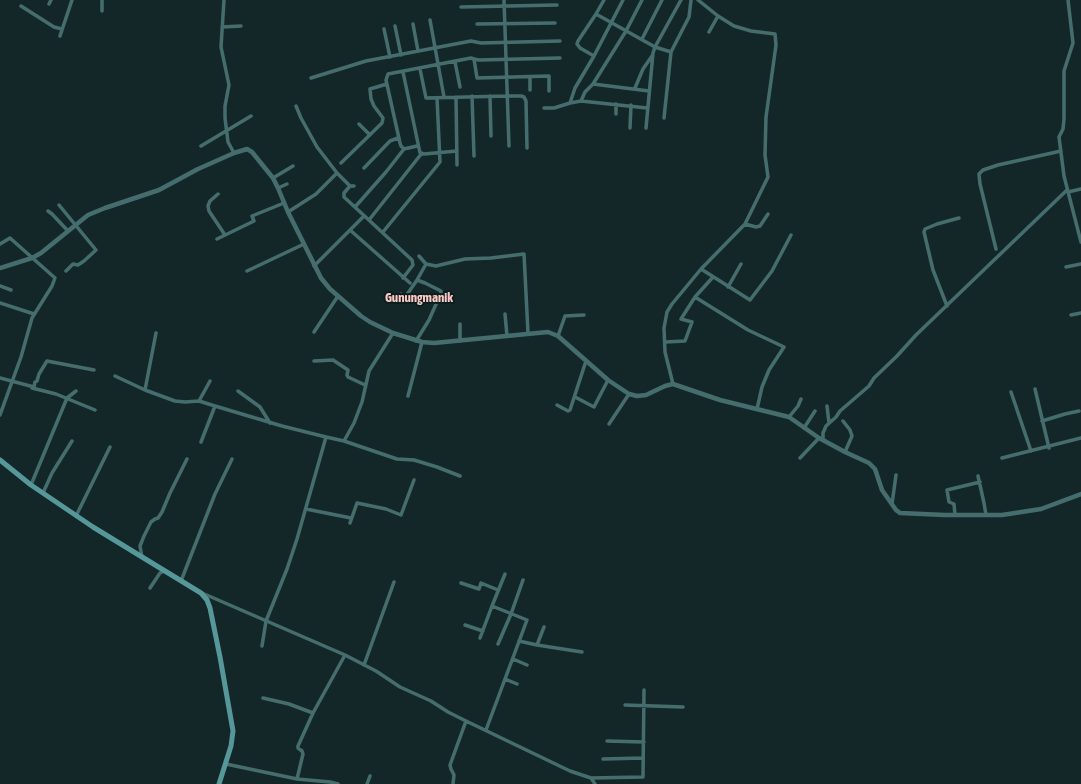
<!DOCTYPE html>
<style>
body{margin:0}
canvas{display:block;background:#142728}
</style>
<canvas width="1081" height="784"></canvas>
<script>
const c = document.querySelector('canvas').getContext('2d');
c.lineJoin = 'round';
const shape = rows => new Path2D(rows.map(r => 'M' + r).join(''));
function trace(path, color, width, dash) { c.strokeStyle = color; c.lineWidth = width; c.lineCap = dash ? 'butt' : 'round'; c.setLineDash(dash || []); c.stroke(path); }
function drawText(font, color, halo, rows, align = 'center') {
  c.font = font + ' "Asap Condensed",sans-serif'; c.lineWidth = 4; c.setLineDash([]); c.textBaseline = 'middle'; c.strokeStyle = halo; c.fillStyle = color; for (const [text, x, y, turn = 0] of rows) {
    c.save(); c.translate(x, y); c.rotate((+turn || 0) * Math.PI / 180); c.textAlign = isNaN(turn) ? turn : align; if (halo) c.strokeText(text, 0, 0); c.fillText(text, 0, 0); c.restore();
  }
}
const minor = shape([
 [224,0,221,47,229,85,225,106,225,118,228,142,234,153],
 [504,0,509,146],
 [604,0,596,14,655,47,671,52,689,17,691,0],
 [1068,0,1073,43,1064,71,1064,119,1063,129,1059,137,1064,176,1081,242],
 [49,4,51,0],
 [21,6,54,27,62,29],
 [461,7,557,5],
 [102,11,102,0],
 [430,20,444,97],
 [413,24,418,51],
 [477,24,555,23],
 [395,26,401,55],
 [222,27,241,26],
 [384,29,390,57],
 [709,32,718,16],
 [60,36,72,0],
 [642,39,662,0],
 [594,56,580,48,577,44,578,41,596,14],
 [474,59,479,60,560,58],
 [455,62,460,87],
 [420,69,426,98,507,96,521,96,524,97,526,101,527,148],
 [403,72,420,153,424,154,457,151],
 [530,77,530,90],
 [311,78,366,61,471,41,481,43,560,41],
 [593,84,649,91],
 [635,88,643,69,652,56],
 [472,96,474,156],
 [490,96,491,136],
 [456,97,457,165],
 [581,101,585,92,593,84,626,31,642,0],
 [570,103,575,88,594,56,623,0],
 [296,106,301,118,317,147,337,173,350,186],
 [544,108,554,108,570,103,581,101,647,108],
 [616,114,616,104],
 [664,118,671,52],
 [359,124,370,135],
 [630,128,631,105],
 [646,128,653,53,655,47,681,0],
 [201,146,251,116],
 [417,146,404,149,401,146,400,143,386,80,388,74,471,58,474,59,477,78,549,76,549,91],
 [341,163,382,123,383,118,374,106,371,99,370,89,387,84],
 [364,168,390,141,398,138],
 [273,178,293,166],
 [354,186,350,186,344,193,344,197,412,260,413,265,403,278],
 [278,188,287,184],
 [1068,192,1081,189],
 [218,194,210,201,208,206,209,211,225,235],
 [59,205,96,250,84,261,78,265,73,264,66,271],
 [355,207,386,172,404,149],
 [48,211,52,214,68,231],
 [288,212,316,194,337,173],
 [369,220,422,153],
 [745,224,756,227,760,226,768,214],
 [350,230,410,283],
 [383,232,440,162,437,98],
 [217,239,254,221,252,216,284,203],
 [0,244,10,238,55,278,52,286,32,318,21,357,0,415],
 [996,249,980,184,979,174,983,170,998,165,1061,151],
 [419,256,426,264,436,266,465,259,491,258,524,254,528,333],
 [314,266,364,216],
 [1066,267,1081,264],
 [701,269,750,300,772,271,791,235],
 [247,271,304,244],
 [417,280,426,264],
 [0,286,11,290],
 [728,287,741,264],
 [401,294,404,297,406,296,417,280,425,283,441,291,441,293,429,320,416,341],
 [695,297,748,330,784,347,769,370,762,387,757,409],
 [0,303,34,314],
 [947,306,933,270,924,232,925,229,937,224,959,218],
 [505,314,507,336],
 [1071,315,1081,313],
 [314,332,338,296],
 [558,336,565,316,584,315],
 [460,341,460,324],
 [665,342,685,341,692,322,681,319,695,297,713,277],
 [314,361,333,360,348,370,347,375,348,377,365,385],
 [115,376,145,390,175,401,185,402,199,401,215,406],
 [0,378,34,387,35,382,37,381,39,374,47,361,94,370],
 [673,384,665,352,664,328,667,312,672,304,701,269,745,224,768,177,765,155,766,117,776,45,775,34,751,31,734,26,718,16,698,0],
 [32,388,56,394,95,410],
 [1035,389,1049,448],
 [145,390,156,333],
 [238,391,260,407,270,423],
 [1011,392,1031,451],
 [408,396,422,342],
 [575,397,594,407,608,380],
 [199,401,210,381],
 [557,405,568,411,570,410,586,361],
 [827,406,829,423],
 [789,417,798,406,801,399],
 [843,421,850,430,852,436,845,452],
 [1042,421,1065,414,1079,411],
 [609,424,629,394],
 [804,428,815,411],
 [823,440,823,433,826,426,836,417,840,411,869,386,874,378,897,356,916,335,1067,190],
 [344,441,397,459,414,460,437,467,460,476],
 [201,442,215,406,282,426,326,437],
 [800,458,819,438],
 [1002,458,1081,438],
 [978,476,984,503,986,515],
 [31,485,67,398,76,391],
 [43,493,52,473,72,441],
 [892,504,896,475],
 [306,509,351,518],
 [955,515,954,504,949,502,947,490,980,482],
 [76,516,110,447],
 [350,523,357,503,386,509,401,515,414,480],
 [142,557,140,546,144,536,151,522,155,519,158,518,162,512,170,493,187,459],
 [181,581,215,494,232,459],
 [461,583,479,589,481,583,498,590],
 [150,588,160,573,165,571],
 [202,593,345,655,376,671,400,687,431,701,448,712,466,721,570,771,591,778,595,784],
 [492,606,505,574],
 [465,625,483,631],
 [480,638,492,606,527,620,486,730],
 [519,641,537,645,582,652],
 [498,644,511,614,523,580],
 [537,645,544,627],
 [262,646,266,621,287,569,297,539,326,437,344,441,354,423,362,402,369,371,393,333],
 [513,659,527,665],
 [364,665,394,582],
 [505,679,517,684],
 [263,698,289,704,313,713],
 [625,705,683,707],
 [607,741,644,742],
 [603,759,643,758],
 [226,764,297,779,330,782,338,784],
 [591,778,643,777,644,690],
 [297,779,303,754,302,751,298,748,298,746,313,713,345,655],
 [367,784,370,776],
 [453,784,454,775,451,769,450,765,466,721]
]);
const tertiary = shape([
 [0,268,32,258,41,253,88,215,105,208,159,190,198,169,234,153,247,149,252,152,273,178,278,188,288,212,321,278,330,289,361,316,370,322,393,333,422,342,434,343,548,332,558,336,608,380,629,394,637,396,646,395,665,386,673,384,720,400,789,417,819,438,845,452,869,463,875,469,882,490,896,510,900,513,945,515,1002,515,1041,509,1081,494]
]);
const secondary = shape([
 [0,460,31,485,93,527,201,593,207,600,210,608,220,657,233,731,231,746,219,784]
]);
const quarterNames = [
 ["Gunungmanik",419,298]
];
trace(minor, '#466d6e', 3.5);
trace(tertiary, '#466d6e', 4.5);
trace(secondary, '#569799', 5);
drawText('bold 13px', '#fecac5', '#0a1e1e', quarterNames);
</script>
